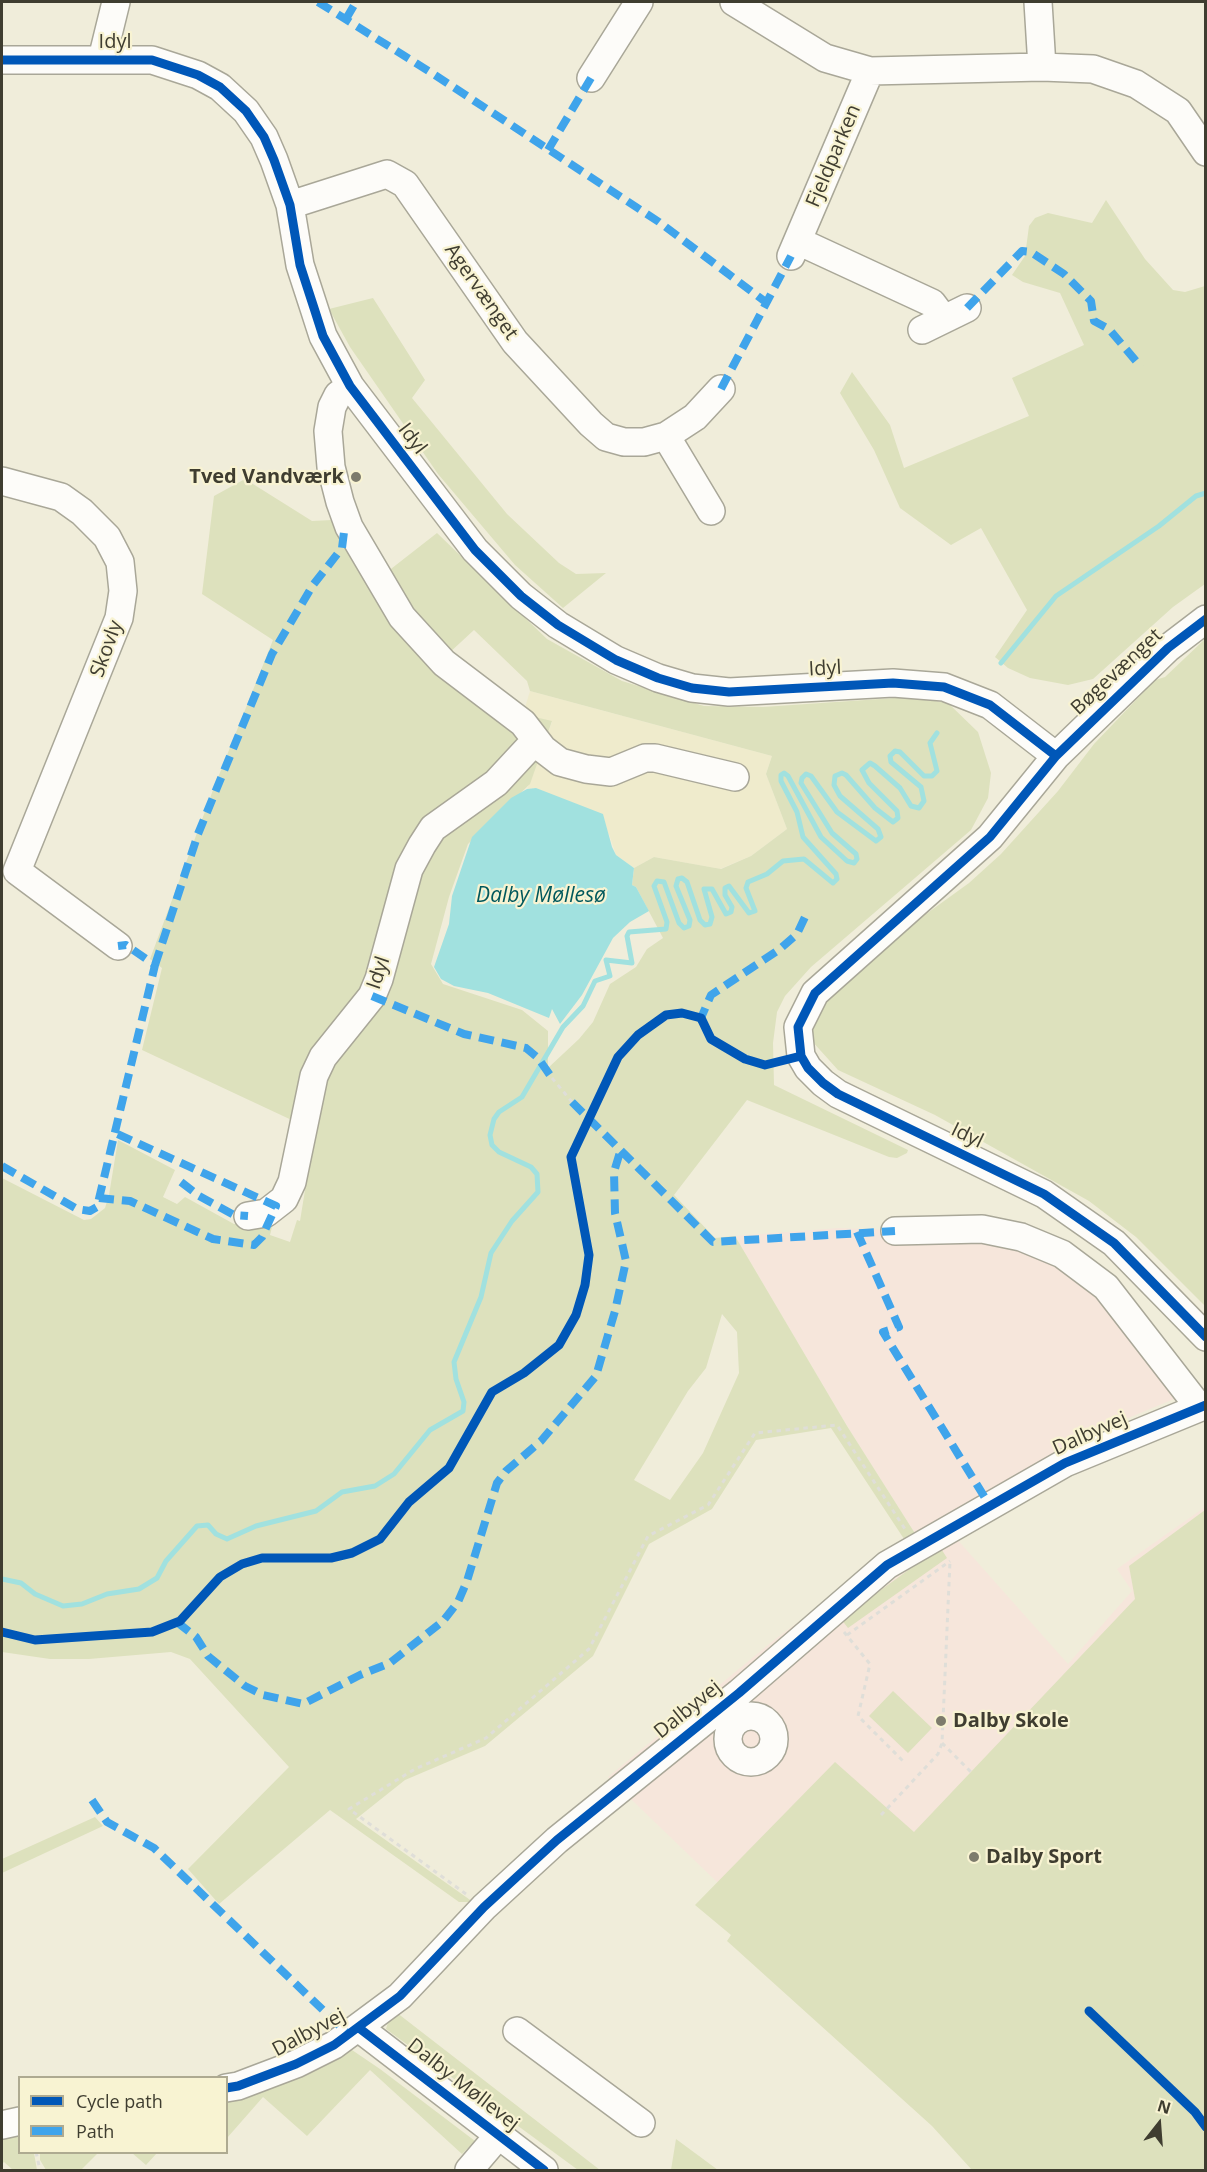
<!DOCTYPE html>
<meta charset="utf-8">
<style>
body{margin:0}
#map{position:relative;width:1207px;height:2172px;overflow:hidden;background:#f0edda;font-family:"Open Sans",sans-serif}
canvas{display:block}
.frame{position:absolute;inset:0;border:3px solid #3f3d30;pointer-events:none}
.legend{position:absolute;left:18px;top:2076px;width:210px;height:78px;box-sizing:border-box;background:#f8f3d2;border:2px solid #aeaa91;margin:0;padding:8px 10px;list-style:none;font-size:18px;color:#3f3d30}
.legend li{display:flex;align-items:center;gap:12px;height:30px}
.legend b{width:30px;border:2px solid #aeaa91}
.north{position:absolute;left:1129px;top:2094px;width:60px;height:60px;-webkit-text-stroke:4px #f8f3d2;paint-order:stroke;rotate:17deg;font-size:16px;font-weight:700;line-height:24px;text-align:center;color:#3f3d30}
.north::after{content:'';display:block;margin:auto;width:21px;height:27px;background:#3f3d30;clip-path:polygon(50% 0,100% 100%,50% 72%,0 100%)}
</style>
<div id="map">
<canvas width="1207" height="2172"></canvas>
<div class="frame"></div>
<ul class="legend">
<li><b style="height:8px;background:#0057b8"></b>Cycle path</li>
<li><b style="height:8px;background:#3fa4eb"></b>Path</li>
</ul>
<div class="north">N</div>
</div>
<script>
const c = document.querySelector('canvas').getContext('2d');
c.lineJoin = 'round';
function fill(path, color) { c.fillStyle = color; c.fill(path, 'evenodd'); }
const shape = rows => new Path2D(rows.map(r => 'M' + r).join(''));
function trace(path, color, width, dash) { c.strokeStyle = color; c.lineWidth = width; c.lineCap = dash ? 'butt' : 'round'; c.setLineDash(dash || []); c.stroke(path); }
function drawText(font, color, halo, rows, align = 'center') {
  c.font = font + ' "Open Sans",sans-serif'; c.lineWidth = 4.5; c.setLineDash([]); c.textBaseline = 'middle'; c.strokeStyle = halo; c.fillStyle = color; for (const [text, x, y, turn = 0] of rows) {
    c.save(); c.translate(x, y); c.rotate((+turn || 0) * Math.PI / 180); c.textAlign = isNaN(turn) ? turn : align; if (halo) c.strokeText(text, 0, 0); c.fillText(text, 0, 0); c.restore();
  }
}
const built = shape([
 [530,691,772,756,766,774,787,829,751,856,720,869,654,857,634,868,616,855,609,834,536,788,527,789,552,722,523,714]
]);
const education = shape([
 [839,1228,973,1233,1073,1267,1186,1394,1073,1441,943,1518,955,1537,1068,1664,1132,1591,1117,1569,1205,1507,1205,2170,717,1882,608,1777,774,1640,916,1535,847,1426,735,1236]
]);
const green = shape([
 [1106,200,1145,259,1173,290,1185,292,1205,286,1205,584,1173,607,1093,679,1068,685,1030,678,1008,668,995,657,1027,610,981,528,951,545,900,508,874,450,840,393,852,372,890,425,904,468,1029,416,1012,378,1084,345,1060,293,1023,282,1012,275,1025,256,1029,226,1035,218,1048,213,1092,223],
 [373,298,425,380,412,398,507,514,559,563,576,574,606,573,563,608,515,565,438,474,350,347,329,309],
 [245,479,312,521,351,519,387,572,437,533,547,639,622,681,704,706,763,707,909,697,948,703,978,732,991,773,988,798,971,830,811,967,785,996,777,1012,773,1043,774,1085,908,1150,907,1153,897,1158,889,1157,747,1100,674,1195,715,1238,735,1236,847,1426,916,1535,906,1542,831,1428,756,1440,712,1509,649,1544,593,1656,485,1746,405,1780,356,1819,473,1902,459,1902,330,1810,219,1904,188,1869,289,1767,190,1659,171,1652,89,1659,50,1659,2,1652,2,1178,84,1220,91,1219,105,1208,109,1195,118,1140,175,1170,163,1197,177,1204,185,1197,234,1224,262,1222,272,1227,270,1235,290,1242,297,1220,300,1221,306,1184,303,1179,313,1130,142,1050,162,968,150,959,213,790,273,640,202,594,214,496],
 [474,630,527,681,530,691,772,756,766,774,787,829,751,856,721,869,654,857,634,868,632,885,636,887,663,938,647,949,636,967,610,984,593,1022,579,1039,548,1068,548,1031,522,1010,443,984,431,964,449,897,468,844,530,784,552,721,522,714,448,654],
 [722,1314,737,1332,739,1373,703,1453,670,1500,634,1480,688,1391,706,1368],
 [1205,639,1205,1306,1136,1237,1089,1201,935,1115,838,1070,811,1040,810,1032,818,1006,915,922,969,883,1001,854,1058,791,1094,744,1155,680,1165,677],
 [1205,1510,1205,2170,972,2170,932,2126,727,1941,731,1935,695,1905,835,1762,914,1832,1135,1599,1129,1566],
 [940,1547,947,1558,848,1628,841,1619],
 [893,1691,932,1728,908,1753,869,1716],
 [95,1817,103,1826,2,1873,2,1859],
 [392,2009,600,2170,578,2170,386,2029],
 [352,2050,380,2069,475,2141,462,2154,370,2070,307,2136,263,2097,227,2138,227,2098,295,2075],
 [19,2130,20,2152,34,2153,37,2170,13,2170,4,2162,2,2164,2,2135],
 [676,2139,718,2170,671,2170],
 [40,2153,40,2152,98,2153,81,2170,46,2170,40,2160],
 [132,2153,157,2153,146,2165]
]);
const water = shape([
 [536,788,603,814,612,847,616,855,634,868,632,885,636,887,649,911,630,922,613,938,582,995,560,1024,552,1009,549,1018,488,993,454,986,441,979,434,967,449,924,452,896,472,837,511,798,527,789]
]);
const stream = shape([
 [1001,663,1056,596,1159,526,1196,496,1206,493],
 [2,1579,21,1583,35,1594,63,1606,82,1604,107,1594,139,1589,157,1578,166,1561,197,1526,208,1525,216,1534,227,1539,256,1526,316,1511,342,1492,375,1486,394,1474,430,1430,463,1411,464,1402,456,1379,454,1362,481,1297,491,1253,512,1221,538,1192,537,1174,531,1167,499,1152,492,1145,490,1135,494,1119,499,1112,522,1097,563,1027,583,1006,595,981,610,976,606,960,632,963,627,936,629,932,666,929,667,922,654,886,657,881,664,882,679,923,684,928,689,926,690,920,676,886,678,879,682,878,687,882,700,920,705,925,710,924,712,917,704,889,712,889,726,914,731,912,732,907,725,895,725,888,729,886,749,913,755,911,746,888,748,882,767,874,783,861,804,859,833,883,837,879,836,874,803,837,797,812,781,781,781,775,784,773,788,776,821,837,847,861,854,863,857,859,856,854,832,833,801,783,802,778,806,774,811,776,837,812,876,841,881,837,878,829,840,796,834,785,835,776,842,773,846,775,875,808,893,822,898,818,897,811,869,783,862,770,870,763,875,766,900,788,911,806,919,808,924,801,921,787,891,762,890,756,895,751,900,752,924,776,932,776,937,771,930,743,937,733]
]);
const path = shape([
 [552,1078,572,1102],
 [844,1632,870,1664,858,1716,904,1762],
 [847,1635,950,1561],
 [942,1743,973,1774],
 [881,1815,938,1754,942,1743,950,1561],
 [466,1894,349,1809,415,1769,486,1738,589,1649,648,1536,708,1505,755,1433,837,1425,905,1529],
 [36,2152,40,2170]
]);
const minor = shape([
 [734,2,825,58,870,71,1042,67,1093,69,1136,84,1178,111,1206,152],
 [1038,2,1042,67],
 [102,59,116,2],
 [2,60,152,60,198,75,220,87,246,111,264,137,274,160,290,205,300,265,314,308,323,336,350,386,475,550,521,596,558,625,616,660,658,678,692,688,729,692,893,683,944,687,990,705,1056,756],
 [591,78,639,2],
 [290,205,387,174,405,184,515,342,591,424,606,437,624,442,644,442,666,436,695,417,721,389],
 [798,241,932,303,944,319],
 [791,256,870,71],
 [922,330,967,308],
 [350,386,338,395,332,407,328,431,331,467,340,502,349,527,402,617,444,663,523,723,543,749,560,762,586,769,611,772,645,758,655,758,735,777],
 [666,436,711,511],
 [2,481,61,497,82,512,107,537,120,562,123,591,119,618,17,871,118,946],
 [1206,619,1168,648,1056,756,990,837,815,993,798,1027,801,1056,808,1068,823,1083,838,1094,1044,1194,1114,1243,1206,1337],
 [248,1216,266,1213,284,1199,292,1182,314,1076,323,1057,372,996,379,979,409,869,422,845,433,828,496,783,535,741],
 [895,1231,982,1229,1021,1237,1062,1254,1106,1287,1199,1407],
 '728 1739a23 23 0 1 1 46 0a23 23 0 1 1-46 0Z',
 [359,2028,544,2170],
 [517,2031,641,2123],
 [226,2088,238,2086,296,2064,334,2045,400,1996,484,1907,557,1840,739,1693,887,1565,1065,1463,1206,1405],
 [2,2125,20,2121],
 [469,2170,498,2136]
]);
const quiet = shape([
 [318,2,435,75,659,222,767,303],
 [346,19,356,2],
 [548,150,591,78],
 [967,308,1022,251,1031,252,1064,274,1091,301,1094,321,1109,329,1141,367],
 [721,389,791,256],
 [155,965,198,834,272,654,313,585,342,548,344,532,349,527],
 [372,996,464,1034,526,1048,538,1058,552,1078],
 [702,1022,701,1018,711,995,780,949,797,934,805,917],
 [572,1102,713,1242,895,1231],
 [2,1166,77,1209,90,1211,97,1207,155,965,126,945,118,946],
 [181,1182,199,1196,234,1215,248,1216],
 [99,1198,130,1201,213,1239,254,1245,262,1237,276,1206,113,1132],
 [857,1232,899,1327,883,1332,990,1506],
 [177,1622,196,1637,208,1656,245,1686,263,1695,303,1704,360,1675,390,1663,443,1621,458,1602,467,1581,497,1483,506,1471,541,1441,596,1376,615,1311,626,1261,615,1213,614,1172,620,1152],
 [92,1800,107,1822,154,1848,349,2035]
]);
const cycleway = shape([
 [2,60,152,60,198,75,220,87,246,111,264,137,274,160,290,205,300,265,314,308,323,336,350,386,475,550,521,596,558,625,616,660,658,678,692,688,729,692,893,683,944,687,990,705,1056,756],
 [1206,619,1168,648,1056,756,990,837,815,993,798,1027,801,1056,808,1068,823,1083,838,1094,1044,1194,1114,1243,1206,1337],
 [2,1632,35,1640,152,1632,180,1621,220,1577,242,1564,262,1558,331,1558,352,1553,380,1539,409,1502,449,1468,492,1392,524,1373,559,1345,576,1315,585,1285,589,1255,571,1157,618,1057,638,1035,666,1015,682,1013,701,1018,711,1039,745,1059,765,1065,801,1056],
 [1089,2011,1195,2112,1206,2127],
 [359,2028,544,2170],
 [226,2088,238,2086,296,2064,334,2045,400,1996,484,1907,557,1840,739,1693,887,1565,1065,1463,1206,1405]
]);
const markers = [
 [356,477,6,"#7d7b6c"],
 [941,1721,6,"#7d7b6c"],
 [974,1857,6,"#7d7b6c"]
];
const streetNames = [
 ["Idyl",115,42],
 ["Fjeldparken",834,156,-67],
 ["Agervænget",481,292,55],
 ["Idyl",412,439,53],
 ["Skovly",107,649,-70],
 ["Idyl",825,669,-3],
 ["Bøgevænget",1117,672,-43],
 ["Idyl",379,973,-71],
 ["Idyl",967,1136,26],
 ["Dalbyvej",1090,1434,-24],
 ["Dalbyvej",688,1710,-39],
 ["Dalbyvej",309,2033,-28],
 ["Dalby Møllevej",463,2085,38]
];
const poiNames = [
 ["Tved Vandværk",344,477,"right"],
 ["Dalby Skole",953,1721],
 ["Dalby Sport",986,1857]
];
const waterNames = [
 ["Dalby Møllesø",541,896]
];
fill(built, '#efebcc');
fill(education, '#f6e6db');
fill(green, '#dde1bd');
fill(water, '#a1e1df');
trace(stream, '#a1e1df', 5);
trace(minor, '#a9a798', 30);
trace(path, '#dfded8', 3, [4.5, 4.5]);
trace(minor, '#fdfcf9', 27);
trace(quiet, '#3fa4eb', 8, [15, 8]);
trace(cycleway, '#0057b8', 9);
for (const [x, y, r, color] of markers) { const dot = new Path2D(); dot.arc(x, y, r, 0, 2 * Math.PI); c.fillStyle = color; c.fill(dot); trace(dot, '#f8f3d2', 2); }
drawText('20px', '#3f3d30', '#f8f3d2', streetNames);
drawText('bold 20px', '#3f3d30', '#f8f3d2', poiNames, 'left');
drawText('italic 21px', '#00585c', '#f8f3d2', waterNames);
</script>
